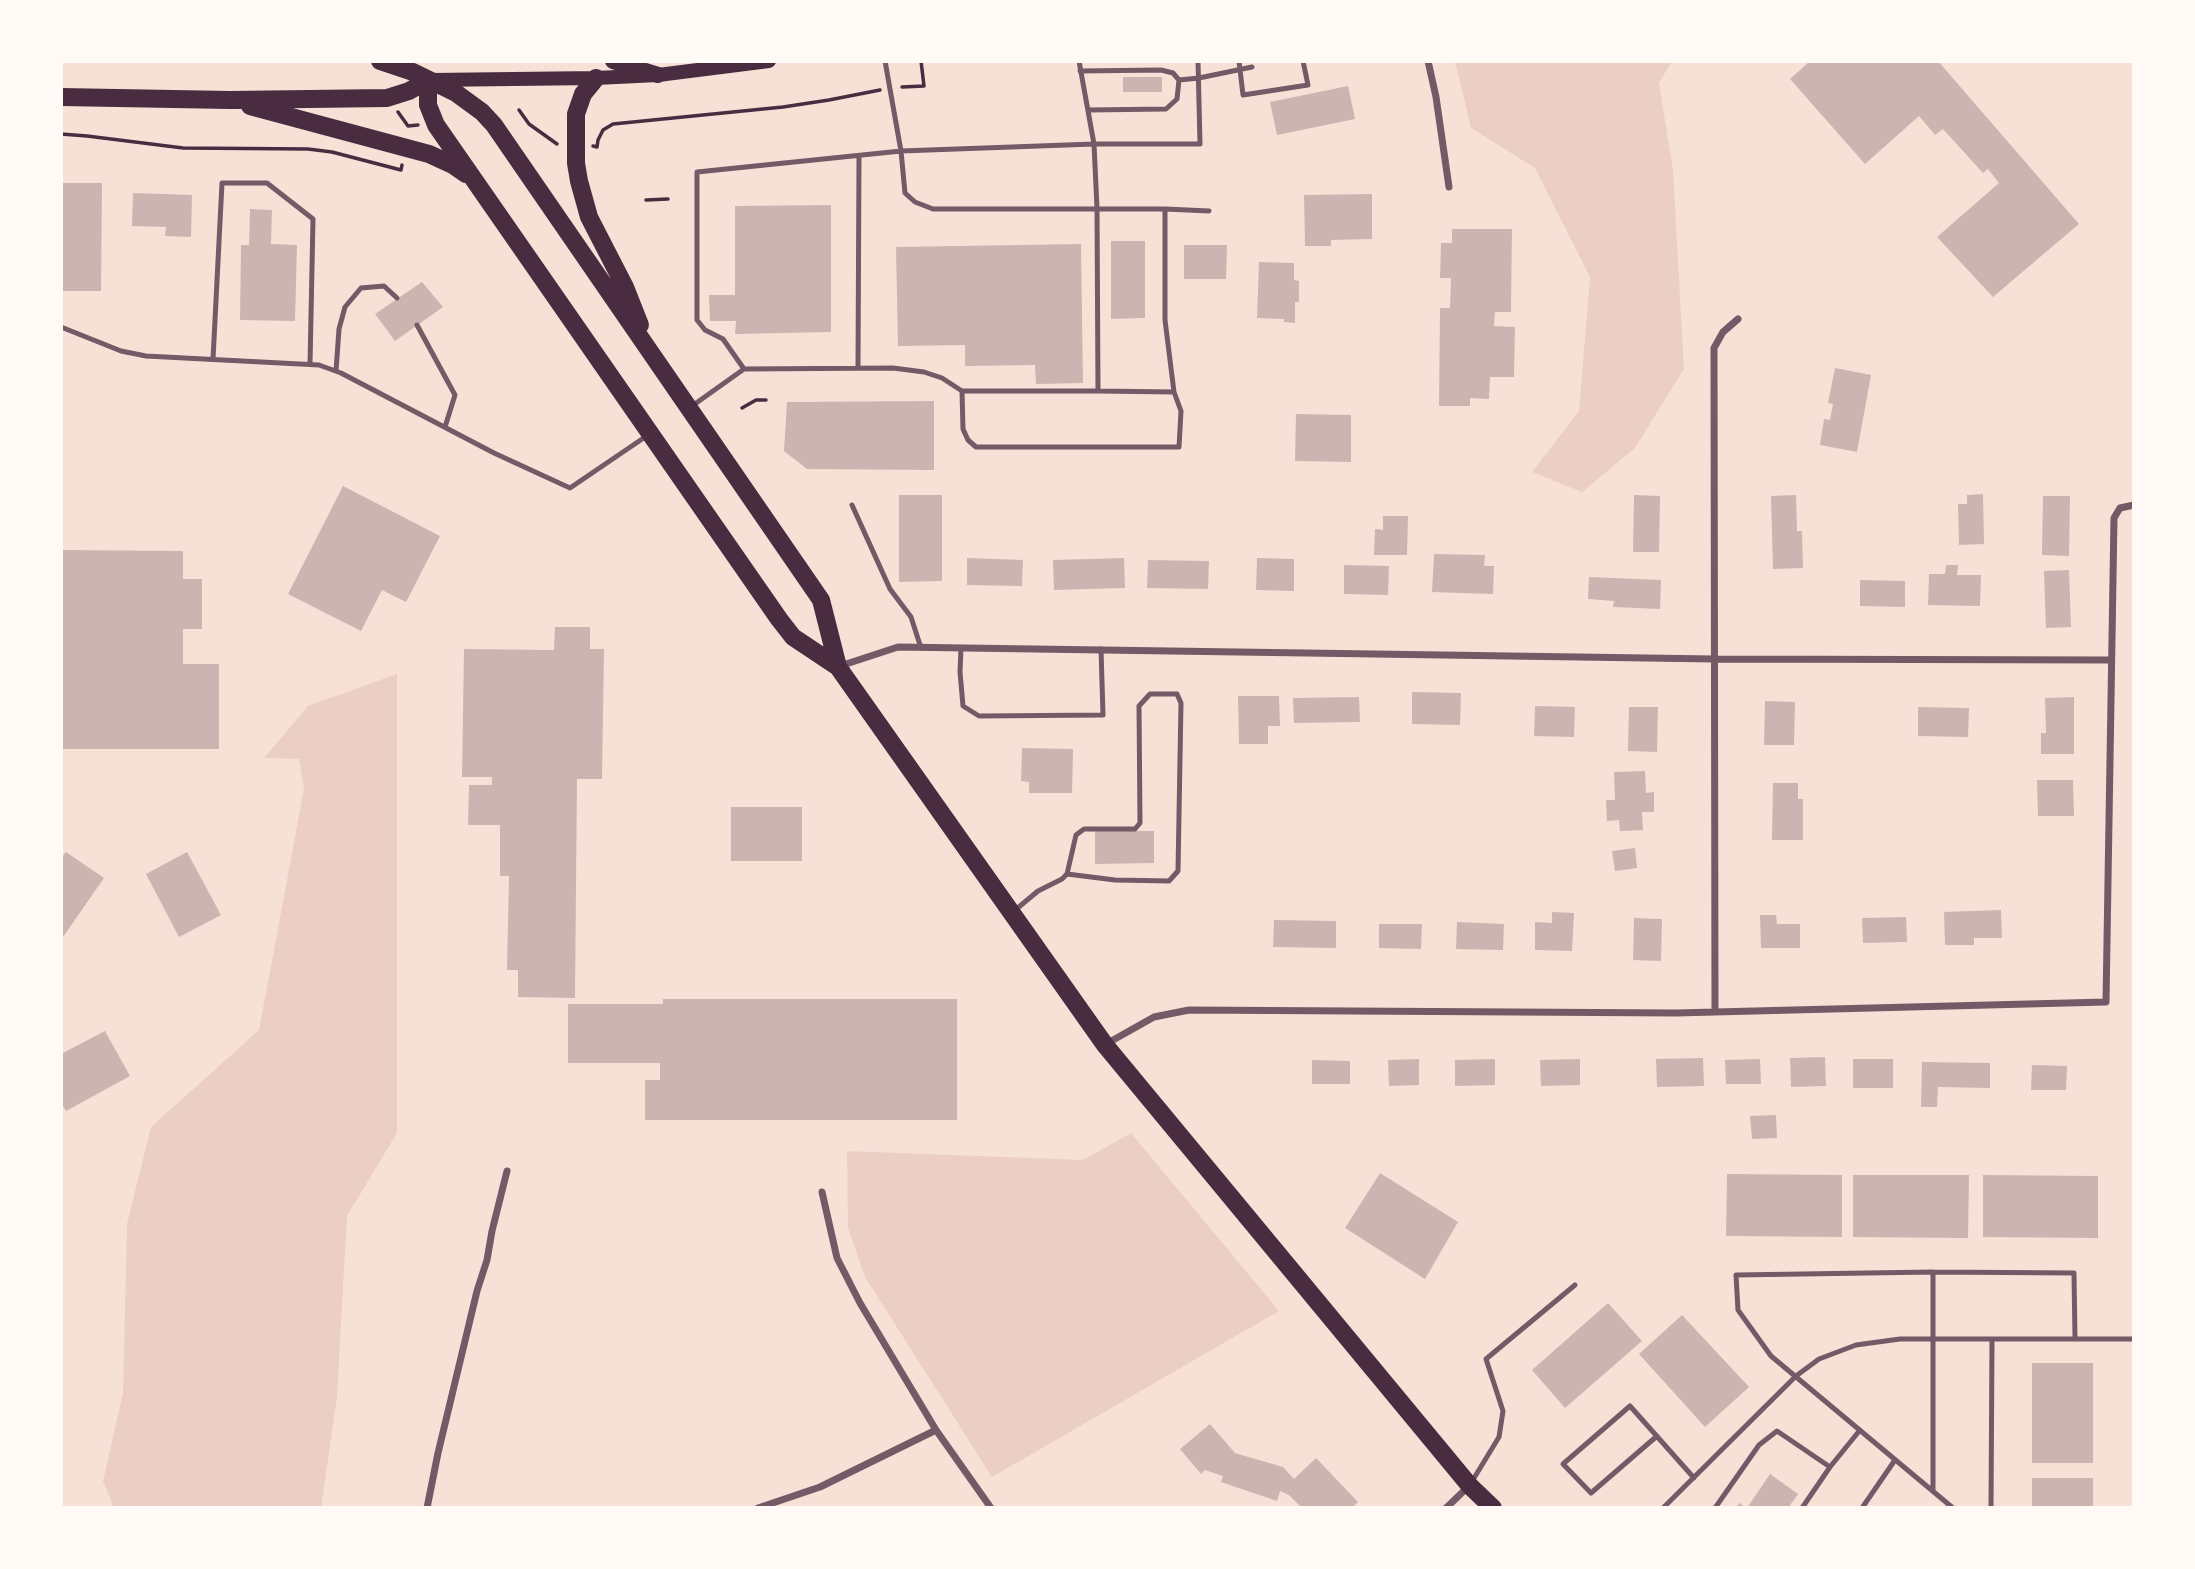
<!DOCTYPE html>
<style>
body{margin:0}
#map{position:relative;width:2195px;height:1569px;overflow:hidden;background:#f7e1d7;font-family:Quicksand,sans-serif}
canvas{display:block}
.frame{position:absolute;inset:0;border:63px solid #fffaf5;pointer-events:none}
</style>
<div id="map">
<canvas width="2195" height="1569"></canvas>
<div class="frame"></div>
</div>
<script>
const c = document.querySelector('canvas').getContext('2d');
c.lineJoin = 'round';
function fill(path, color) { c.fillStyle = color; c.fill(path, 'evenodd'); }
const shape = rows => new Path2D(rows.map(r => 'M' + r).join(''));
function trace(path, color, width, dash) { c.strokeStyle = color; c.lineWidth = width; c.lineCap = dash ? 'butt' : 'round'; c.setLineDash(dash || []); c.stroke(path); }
const green = shape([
 [1455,61,1672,61,1659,83,1673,170,1684,369,1635,448,1582,492,1532,472,1579,411,1590,277,1535,168,1471,128],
 [397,674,397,1133,347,1216,337,1396,321,1508,114,1508,103,1481,123,1393,127,1224,151,1127,259,1030,304,789,299,759,264,758,308,706],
 [1131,1133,1279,1311,992,1477,865,1277,848,1228,847,1151,1083,1160]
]);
const building = shape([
 [1810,61,1938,61,2079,224,1993,297,1937,237,1999,183,1988,169,1983,173,1943,129,1935,135,1919,116,1865,164,1790,79],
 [1123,77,1162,77,1162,92,1123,92],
 [1348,86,1355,119,1277,135,1270,102],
 [61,183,102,183,101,291,61,291],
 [133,193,192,195,191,237,165,236,166,227,132,226],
 [1372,194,1372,239,1331,240,1331,246,1305,246,1304,195],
 [831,205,831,332,735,334,736,321,710,321,709,295,735,295,735,206],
 [250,209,272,210,271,244,297,245,295,321,240,320,241,245,249,245],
 [1452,229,1512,229,1511,312,1495,312,1494,326,1515,327,1514,377,1490,377,1489,399,1470,398,1470,406,1439,406,1440,308,1450,308,1451,278,1440,278,1441,243,1452,243],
 [1111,241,1145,241,1145,318,1111,319],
 [1081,244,1083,383,1036,384,1035,365,965,366,965,345,898,346,896,247],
 [1184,245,1227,245,1226,279,1184,279],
 [1259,262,1294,263,1294,280,1299,281,1299,302,1295,302,1295,323,1284,322,1284,319,1257,318],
 [422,282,443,307,395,341,375,314],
 [1835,368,1871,375,1857,452,1820,445,1824,419,1830,420,1833,404,1828,403],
 [934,401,934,470,807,469,784,451,787,402],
 [1296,414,1351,415,1351,462,1295,461],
 [343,486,440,536,406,602,382,590,361,631,288,594],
 [1983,494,1984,544,1959,545,1958,504,1967,504,1967,495],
 [899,495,942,495,942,581,899,582],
 [1634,495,1660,496,1659,552,1633,552],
 [1796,495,1797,531,1802,531,1803,568,1773,569,1771,496],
 [2043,496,2070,496,2069,556,2042,555],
 [1383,516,1408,516,1407,555,1374,555,1375,529,1383,530],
 [61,550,183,551,183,579,202,579,202,629,183,629,183,664,219,664,219,749,61,749],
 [1434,554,1485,555,1484,566,1494,566,1493,594,1432,592],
 [967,558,1023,560,1022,586,967,585],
 [1124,558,1125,588,1054,590,1053,560],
 [1257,558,1294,559,1294,591,1256,590],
 [1148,560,1209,561,1208,589,1147,588],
 [1344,565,1389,566,1388,595,1344,594],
 [1946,565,1958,565,1957,575,1981,575,1980,606,1928,605,1929,574,1945,574],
 [2069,570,2071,627,2046,628,2044,571],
 [1589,577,1661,580,1660,609,1613,607,1614,601,1588,599],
 [1860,580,1905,581,1905,607,1860,606],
 [555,627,590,627,590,649,604,649,602,779,577,779,575,998,518,997,518,970,507,970,509,876,500,876,500,825,468,825,469,785,492,785,492,777,462,777,464,649,554,650],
 [1412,692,1461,693,1460,725,1412,724],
 [1238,696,1279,696,1280,726,1268,726,1268,744,1239,744],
 [1359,697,1360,722,1294,723,1293,698],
 [2074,697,2074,754,2041,754,2041,733,2046,733,2045,698],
 [1765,701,1795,702,1794,745,1764,745],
 [1535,706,1575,707,1574,737,1534,736],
 [1629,707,1658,707,1657,752,1628,751],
 [1918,707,1969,708,1968,737,1918,736],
 [1022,748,1073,749,1072,793,1029,793,1029,782,1021,781],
 [1645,771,1646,793,1654,792,1654,812,1642,812,1643,830,1620,831,1619,820,1607,821,1606,800,1615,800,1614,772],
 [2037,780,2073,780,2074,816,2038,816],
 [1773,783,1798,783,1798,799,1803,799,1803,840,1772,840],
 [731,807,802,807,802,861,731,861],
 [1095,831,1154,831,1154,863,1095,864],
 [1635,848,1637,868,1615,871,1612,851],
 [66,852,104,878,63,937,61,935,61,858],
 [187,852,221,915,179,937,146,874],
 [2001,910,2002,938,1974,938,1974,945,1945,945,1944,912],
 [1552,912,1574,913,1572,951,1535,950,1535,922,1552,923],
 [1760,915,1776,915,1777,924,1800,924,1800,948,1761,948],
 [1906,917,1907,942,1863,943,1862,918],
 [1634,918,1662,919,1661,961,1633,960],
 [1274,920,1336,921,1336,948,1273,947],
 [1457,922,1504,924,1503,950,1456,949],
 [1379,924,1422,924,1421,949,1379,948],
 [663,999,957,999,957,1120,645,1120,645,1080,660,1080,660,1063,568,1063,568,1004,663,1004],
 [105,1031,130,1076,66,1111,61,1103,61,1054],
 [1825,1057,1826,1086,1791,1087,1790,1058],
 [1703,1058,1704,1086,1657,1087,1656,1059],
 [1419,1059,1419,1085,1389,1086,1388,1060],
 [1495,1059,1495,1085,1455,1086,1455,1060],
 [1580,1059,1580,1085,1541,1086,1540,1060],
 [1760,1059,1761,1084,1726,1084,1725,1060],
 [1853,1059,1893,1059,1893,1088,1853,1088],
 [1312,1060,1350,1061,1350,1084,1312,1084],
 [1922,1062,1990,1063,1990,1088,1938,1087,1937,1107,1921,1107],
 [2032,1065,2067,1066,2066,1090,2031,1090],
 [1776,1115,1777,1138,1752,1139,1750,1116],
 [1380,1173,1458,1222,1425,1279,1345,1228],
 [1727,1174,1842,1175,1842,1237,1726,1236],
 [1853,1175,1969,1175,1968,1238,1853,1237],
 [1983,1175,2098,1176,2098,1238,1983,1237],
 [1608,1303,1642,1341,1565,1408,1532,1370],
 [1682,1315,1749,1387,1705,1427,1639,1354],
 [2032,1363,2093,1363,2093,1463,2032,1463],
 [1210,1424,1235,1453,1283,1467,1294,1479,1316,1458,1358,1502,1352,1508,1302,1508,1289,1495,1280,1491,1277,1501,1221,1482,1223,1476,1205,1470,1201,1474,1180,1449],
 [1770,1474,1798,1494,1788,1508,1736,1508,1739,1503,1747,1508],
 [2032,1478,2093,1478,2093,1508,2032,1508]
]);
const path = shape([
 [902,87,924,86,921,61],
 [519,110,529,124,557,144],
 [398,112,408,126,418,125],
 [61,134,87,136,183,148,308,149,332,152,401,170,402,165],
 [593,146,597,147,598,140,603,130,613,124,783,107,829,100,880,90],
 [646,200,668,199],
 [742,408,756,400,766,400]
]);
const service = shape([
 [885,61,901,151,1094,144,1200,144,1198,61],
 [1239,61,1243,95,1308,85,1303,61],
 [1080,71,1161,70,1173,73,1179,80],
 [1179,80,1199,78,1252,67],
 [1088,110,1166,109,1177,99,1179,80],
 [1165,209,1209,211],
 [417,325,455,395,445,427],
 [61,327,121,351,146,356,319,365,341,373,494,453,570,488,648,435],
 [213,359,222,183,267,183,313,219,310,364],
 [858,368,859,156],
 [744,369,723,339,705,330,697,320,697,172,901,151,905,193,915,202,933,209,1165,209,1165,320,1174,392,1098,391],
 [336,371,339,329,345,307,361,288,384,286,397,298],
 [962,391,963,429,968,440,976,447,1179,447,1181,411,1174,392],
 [692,406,744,369,893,368,924,372,942,378,962,391,1098,391,1097,208,1094,144,1079,61],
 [852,505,890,589,911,617,921,648],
 [961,648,960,672,963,706,979,716,1103,715,1101,649],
 [1014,911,1038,891,1062,879,1067,874,1115,880,1169,881,1178,871,1181,703,1177,694,1150,694,1139,706,1140,823,1135,829,1084,829,1076,835,1067,874],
 [1933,1272,1736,1275,1738,1310,1771,1356,1953,1508],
 [1657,1436,1591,1493,1563,1464,1630,1406,1694,1478],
 [1830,1467,1860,1430],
 [1471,1483,1499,1437,1503,1411,1486,1359,1575,1285],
 [1933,1491,1933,1272,2074,1273,2075,1339],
 [1663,1508,1796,1376,1819,1359,1856,1345,1900,1339,2134,1339],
 [1715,1508,1759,1445,1777,1431,1830,1467,1802,1508],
 [1862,1508,1895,1460],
 [1991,1508,1992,1339]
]);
const minor = shape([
 [1428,61,1436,97,1449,187],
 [840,666,898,647,1714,659,2110,660],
 [1715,1012,1714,348,1723,332,1738,319],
 [1106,1044,1154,1017,1189,1010,1676,1013,2106,1002,2114,518,2120,508,2134,505],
 [822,1192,837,1258,860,1303,936,1430,991,1508],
 [427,1508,438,1453,477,1291,487,1260,492,1231,507,1171],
 [758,1508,820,1487,936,1430],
 [1446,1508,1469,1486]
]);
const secondary = shape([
 [430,80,596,78,658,75,769,61]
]);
const primary = shape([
 [613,61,658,75]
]);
const trunk = shape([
 [380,61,413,72,456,93,482,112,494,125,821,600,838,667],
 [596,78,583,94,576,114,576,163,579,181,589,217,625,287,640,325],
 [428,80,428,105,436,125,779,619,793,637,838,667,1105,1045,1470,1486,1493,1508],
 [61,97,230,100,387,98,409,91,428,80],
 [250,106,429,154,453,165,466,174]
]);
fill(green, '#ebcfc5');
fill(building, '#ccb4b1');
trace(path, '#4a2c40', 3.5);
trace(service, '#755966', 5);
trace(minor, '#755966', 7);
trace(secondary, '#4a2c40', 14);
trace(primary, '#4a2c40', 16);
trace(trunk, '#4a2c40', 18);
</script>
